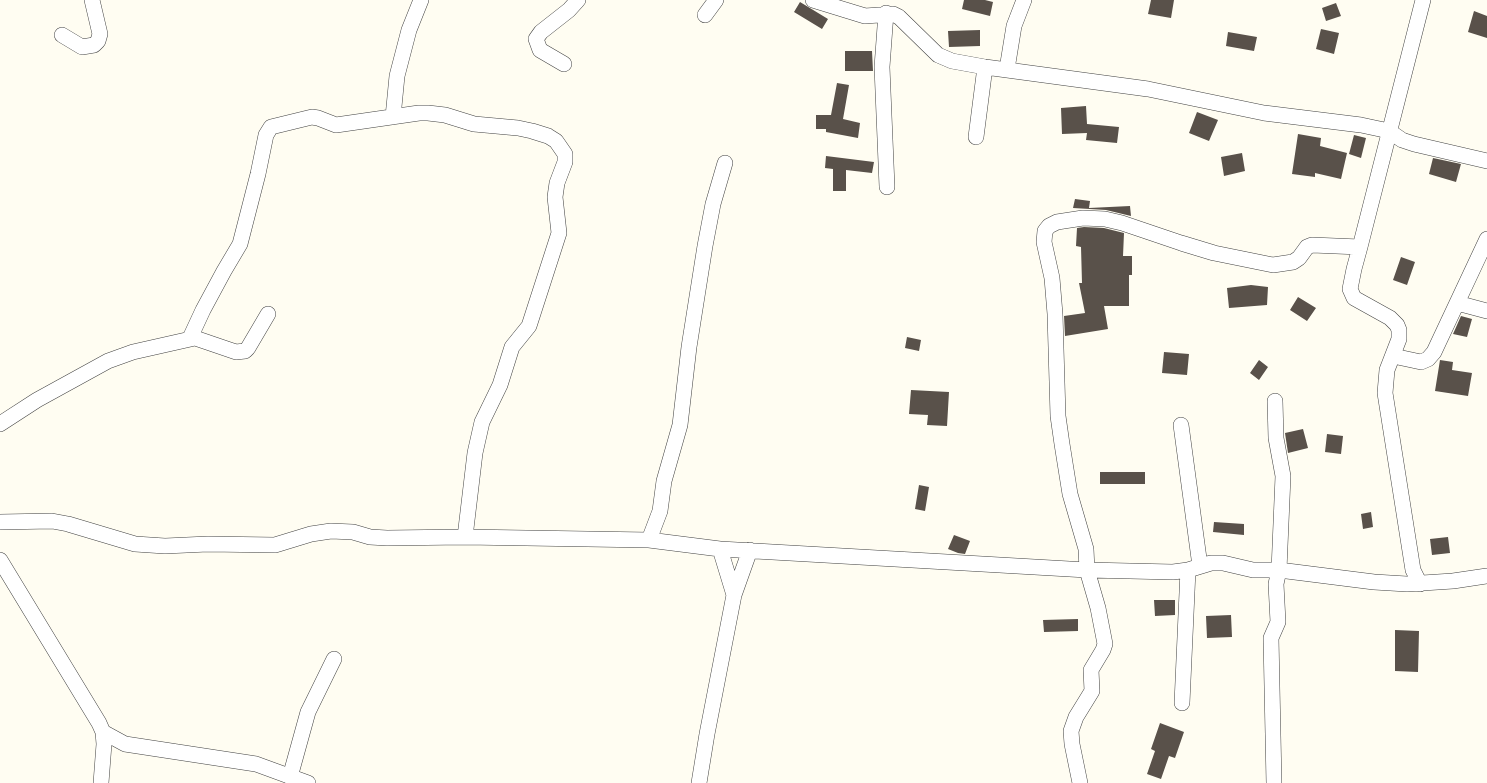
<!DOCTYPE html>
<style>
body{margin:0}
canvas{display:block;background:#fffdf2}
</style>
<canvas width="1487" height="783"></canvas>
<script>
const c = document.querySelector('canvas').getContext('2d');
c.lineJoin = 'round';
function fill(path, color) { c.fillStyle = color; c.fill(path, 'evenodd'); }
const shape = rows => new Path2D(rows.map(r => 'M' + r).join(''));
function trace(path, color, width, dash) { c.strokeStyle = color; c.lineWidth = width; c.lineCap = dash ? 'butt' : 'round'; c.setLineDash(dash || []); c.stroke(path); }
const building = shape([
 [964,0,985,0,993,2,990,16,962,9],
 [1151,0,1174,0,1171,18,1148,14],
 [800,2,828,19,822,29,794,12],
 [1336,3,1341,16,1326,21,1322,8],
 [1474,11,1487,16,1487,38,1468,32],
 [1321,29,1339,33,1334,54,1316,49],
 [980,30,980,46,949,47,948,31],
 [1228,32,1257,37,1254,51,1226,46],
 [845,51,872,51,873,71,845,71],
 [837,83,849,85,843,119,860,123,858,138,826,132,826,129,816,129,816,115,831,115],
 [1086,106,1087,124,1119,127,1117,143,1086,140,1087,133,1062,134,1061,108],
 [1197,112,1218,120,1209,141,1189,133],
 [1298,134,1321,138,1320,146,1347,153,1341,179,1315,173,1315,177,1292,174],
 [1354,135,1366,138,1361,158,1349,154],
 [1242,153,1245,171,1224,176,1221,157],
 [826,156,874,162,872,173,846,170,846,191,833,191,833,169,825,168],
 [1433,158,1461,164,1456,182,1429,174],
 [1075,199,1090,201,1089,208,1130,206,1131,216,1106,210,1073,208],
 [1084,227,1104,228,1124,233,1123,256,1132,256,1132,275,1129,275,1129,306,1104,306,1108,329,1065,336,1064,316,1085,313,1079,283,1082,283,1081,247,1076,246,1077,228],
 [1401,257,1415,262,1407,285,1393,280],
 [1251,285,1268,287,1267,305,1229,308,1227,288],
 [1298,297,1316,308,1307,321,1290,310],
 [1461,316,1472,319,1467,337,1453,334],
 [907,337,921,340,919,351,905,348],
 [1164,352,1189,354,1187,375,1162,373],
 [1259,360,1268,367,1259,380,1250,373],
 [1440,360,1453,362,1452,370,1472,373,1468,396,1435,391],
 [911,390,949,392,947,426,927,425,928,415,909,414],
 [1303,429,1308,448,1288,453,1285,433],
 [1327,434,1343,436,1341,454,1325,452],
 [1100,472,1145,472,1145,484,1100,484],
 [919,485,929,487,925,511,915,509],
 [1371,512,1373,527,1363,529,1361,514],
 [1214,522,1244,524,1244,535,1213,532],
 [954,535,970,541,965,554,958,553,948,549],
 [1448,537,1450,553,1432,555,1430,539],
 [1154,600,1175,600,1175,615,1155,616],
 [1231,615,1232,637,1207,638,1206,616],
 [1078,619,1078,631,1044,632,1043,620],
 [1395,630,1419,631,1418,672,1395,671],
 [1160,723,1184,732,1175,758,1169,756,1161,779,1147,774,1155,751,1151,749]
]);
const minor = shape([
 [813,0,865,16,893,14,899,17,938,55,952,61,985,67,1148,89,1264,113,1361,125,1389,131,1402,140,1414,144,1487,161],
 [886,13,882,67,887,187],
 [705,15,716,0],
 [62,35,82,47,94,45,98,41,100,34,92,0],
 [564,64,540,50,536,39,541,32,569,10,578,0],
 [1007,69,1014,26,1024,0],
 [393,117,397,76,409,30,421,0],
 [976,137,985,67],
 [1457,303,1487,311],
 [190,338,203,310,224,271,240,244,258,174,266,135,271,127,312,117,318,118,336,125,419,113,428,113,445,115,474,124,518,128,532,131,548,136,556,141,565,154,565,162,557,183,555,197,559,233,529,326,512,347,500,385,482,422,475,453,465,537],
 [1393,356,1421,362,1428,359,1434,352,1487,239],
 [0,424,37,400,108,361,133,352,195,338,236,352,245,351,248,348,268,314],
 [1181,425,1200,566],
 [0,522,52,521,68,524,135,544,165,546,208,544,275,545,311,534,331,531,353,532,370,537,387,538,465,537,649,540,720,549,1087,570,1173,572,1188,570,1211,563,1223,563,1253,570,1279,570,1374,582,1407,584,1453,581,1487,576],
 [649,540,660,511,664,481,680,425,689,347,705,246,713,204,725,163],
 [720,549,734,595],
 [0,560,99,723,103,732,104,744,101,783],
 [1420,584,1413,570,1385,393,1387,370,1399,339,1399,330,1397,325,1390,318,1354,298,1350,289,1354,269,1360,247,1423,0],
 [1182,703,1188,570],
 [103,732,125,744,256,764,308,783],
 [290,777,308,712,334,659],
 [699,783,707,734,734,595,750,550],
 [1080,783,1072,744,1071,731,1076,717,1092,691,1091,670,1103,650,1105,644,1098,608,1087,570,1086,549,1070,494,1062,444,1058,416,1055,314,1052,278,1044,242,1045,231,1049,226,1057,222,1083,218,1105,219,1122,223,1181,243,1214,253,1273,265,1293,262,1299,258,1307,247,1312,245,1360,247],
 [1274,783,1271,638,1278,622,1276,584,1279,570,1283,476,1276,438,1275,401]
]);
fill(building, '#59514a');
trace(minor, '#424242', 16);
trace(minor, '#fff', 15);
</script>
